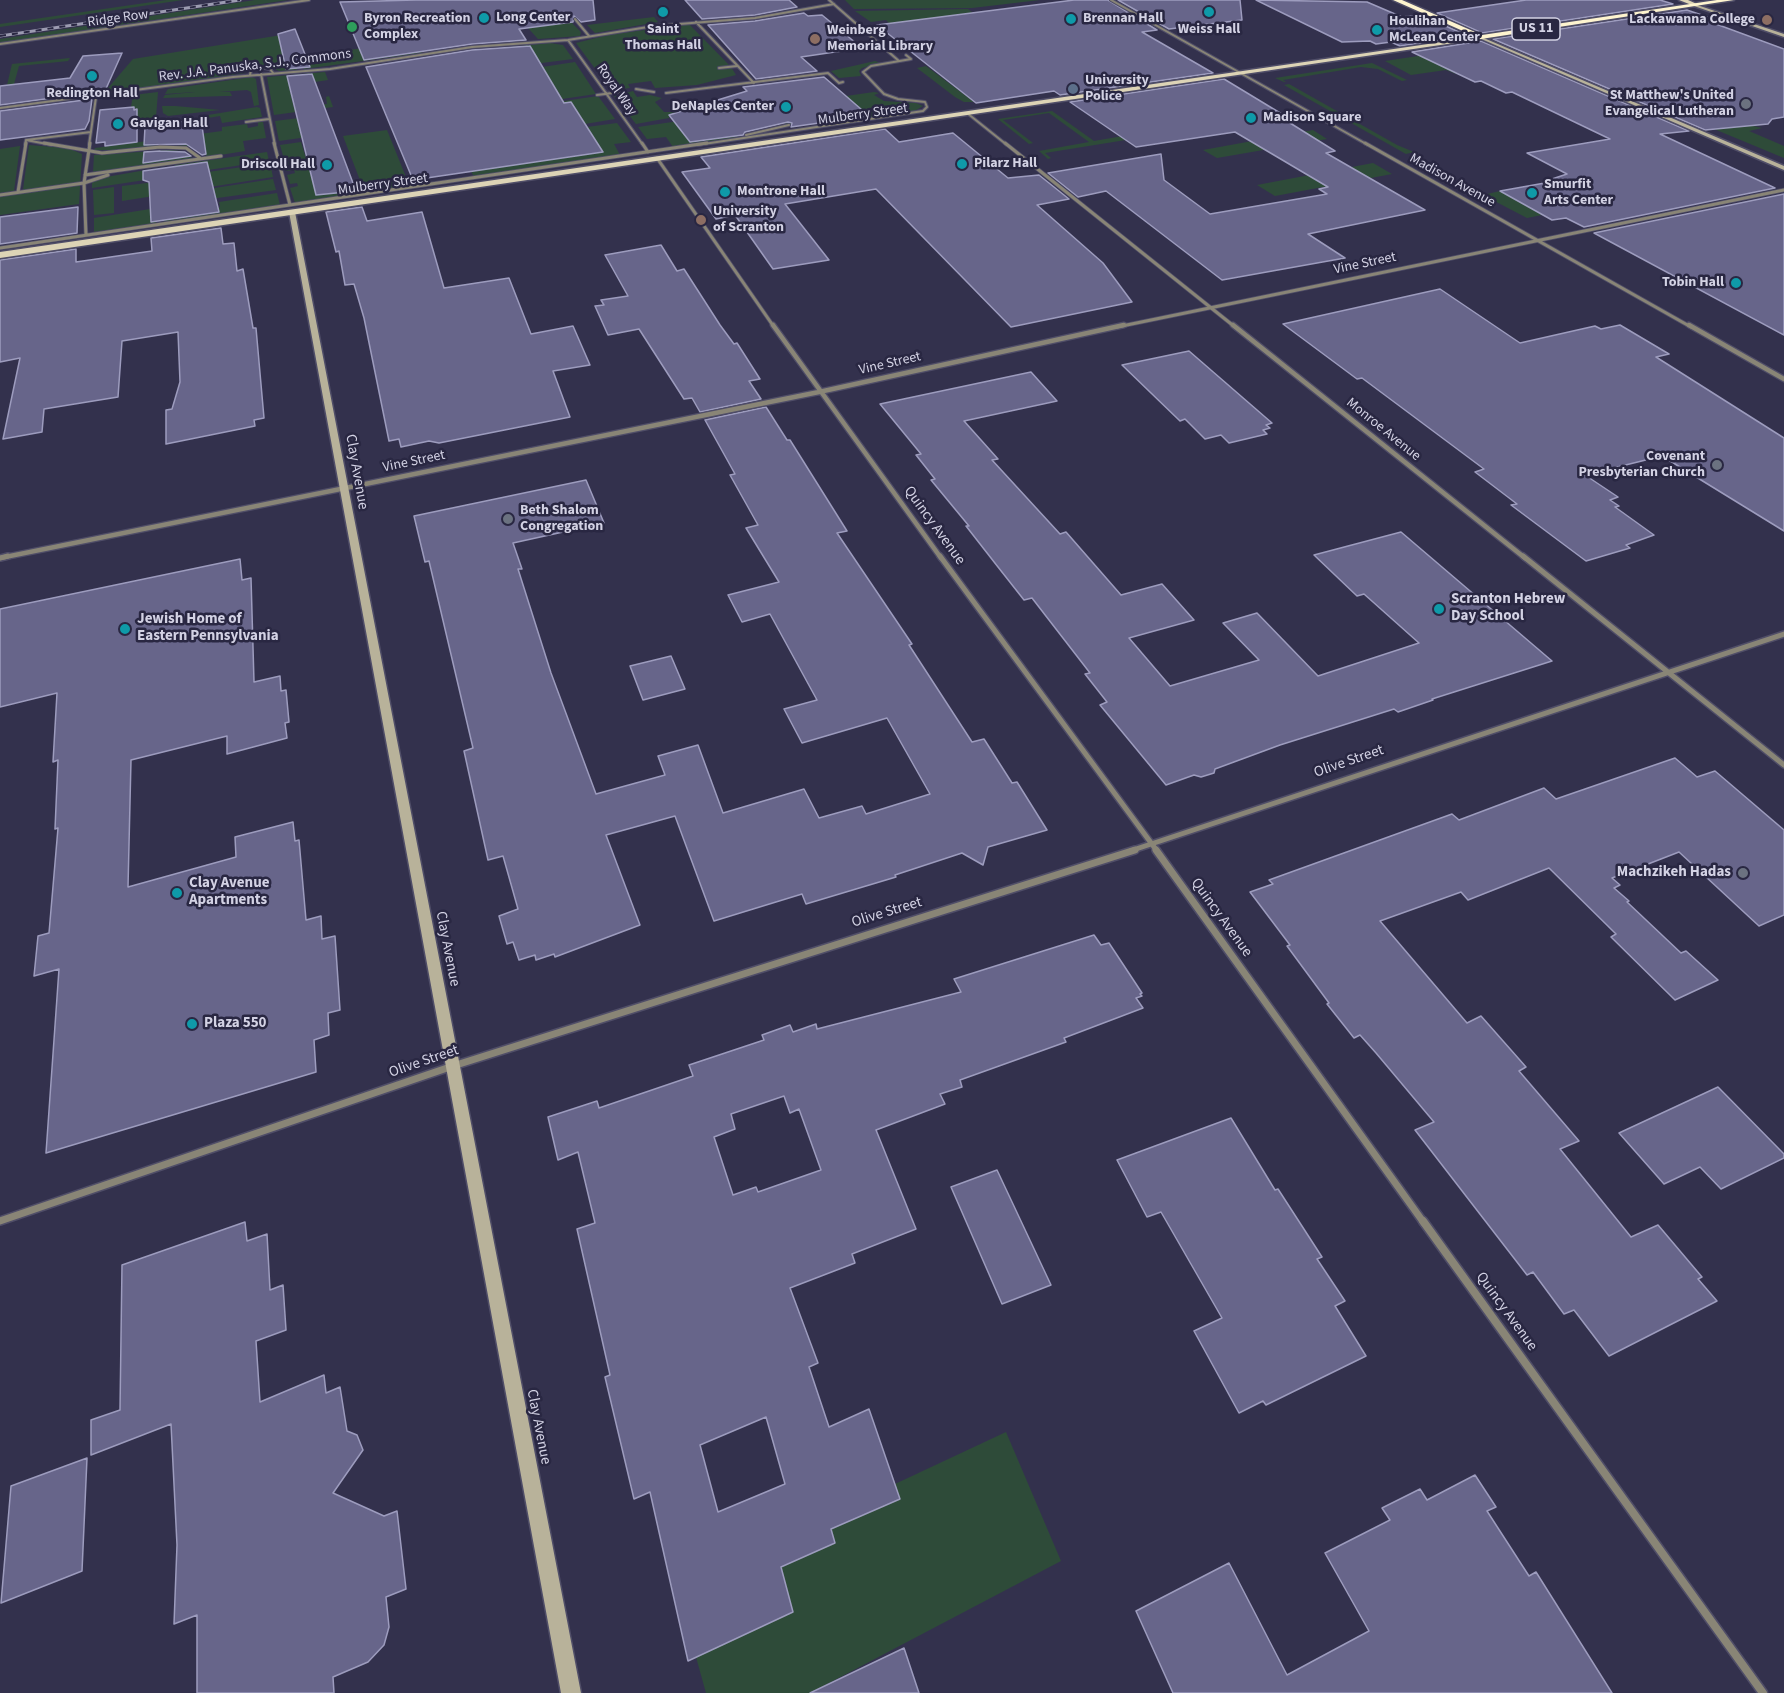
<!DOCTYPE html>
<style>
body{margin:0}
canvas{display:block;background:#33314d}
</style>
<canvas width="1784" height="1693"></canvas>
<script>
const c = document.querySelector('canvas').getContext('2d');
c.lineJoin = 'round';
function fill(path, color) { c.fillStyle = color; c.fill(path, 'evenodd'); }
const shape = rows => new Path2D(rows.map(r => 'M' + r).join(''));
function trace(path, color, width, dash) { c.strokeStyle = color; c.lineWidth = width; c.lineCap = dash ? 'butt' : 'round'; c.setLineDash(dash || []); c.stroke(path); }
function drawText(font, color, halo, rows, align = 'center') {
  c.font = font + ' "Source Sans 3",sans-serif'; c.lineWidth = 5; c.setLineDash([]); c.textBaseline = 'middle'; c.strokeStyle = halo; c.fillStyle = color; for (const [text, x, y, turn = 0] of rows) {
    c.save(); c.translate(x, y); c.rotate((+turn || 0) * Math.PI / 180); c.textAlign = isNaN(turn) ? turn : align; if (halo) c.strokeText(text, 0, 0); c.fillText(text, 0, 0); c.restore();
  }
}
const green = shape([
 [166,0,183,0,0,27,0,24],
 [255,0,288,0,0,43,0,39],
 [845,0,1040,0,972,8,854,9],
 [968,9,973,13,890,24,886,20,871,22,855,11],
 [654,17,658,22,595,33,587,25],
 [568,19,581,32,580,36,538,39,528,28,548,25],
 [689,24,730,66,720,67,731,67,736,75,697,85,655,88,651,81,628,84,630,88,611,90,576,43,608,35],
 [294,33,297,70,279,71,268,65,259,65,248,68,245,73,108,93,108,88,133,59],
 [416,42,422,53,304,69,304,55],
 [550,43,563,45,573,59,534,64,480,50],
 [1458,50,1517,64,1456,74,1446,70,1411,75,1385,61],
 [70,58,68,61,19,66,14,84,7,85,12,64],
 [875,61,880,63,862,68,859,71,861,76,839,78,831,71],
 [575,62,596,94,562,99,542,67],
 [1372,63,1407,80,1402,81,1378,69,1361,67,1283,80,1286,82,1284,82,1275,78],
 [926,66,974,102,964,102,955,97,917,68],
 [325,72,328,80,289,86,294,108,327,104,326,97,329,96,333,107,274,115,267,77],
 [252,77,256,79,259,105,254,106,251,92,247,90,219,92,230,92,232,96,225,96,163,98,165,95,195,92,165,94,168,89],
 [1289,84,1397,145,1414,152,1406,154,1284,85],
 [633,91,637,97,650,95,662,98,655,102,664,112,682,112,669,114,669,118,636,124,614,96],
 [158,92,156,117,137,122,137,109,131,107,133,95],
 [874,92,879,93,874,95,884,101,916,103,923,106,913,112,832,124,782,124,863,112,846,96],
 [598,96,615,119,585,124,530,106],
 [162,106,175,106,220,110,168,116,163,113],
 [257,107,260,108,262,117,222,123,220,116,208,118,208,115],
 [1052,111,1094,141,1158,130,1163,134,1045,153,1051,158,1048,159,1039,151,1089,142,1049,113,1003,120,1033,143,1029,144,998,119],
 [323,115,329,134,279,141,275,121],
 [679,121,741,130,745,133,734,138,673,147,666,137,647,139,638,127],
 [258,122,263,122,266,138,243,141,245,151,208,157,195,147,175,145,121,150,94,150,95,148,222,131,222,127,247,124,248,128,258,126],
 [617,123,631,142,614,144,620,155,474,177,471,171,563,155,565,158,602,152,587,127],
 [1741,123,1762,128,1749,131,1784,146,1784,158,1714,129],
 [387,130,410,187,342,197,363,188,343,136],
 [1313,130,1327,139,1217,158,1203,150],
 [301,142,317,195,355,189,334,198,295,203,290,188,298,186,297,183,290,184,287,175,295,173,294,170,286,171,284,163,291,161,290,159,284,159,280,145],
 [29,145,68,148,82,154,79,204,0,215,0,196,23,190],
 [20,146,14,191,0,193,0,149],
 [170,150,182,151,193,159,93,172,94,155],
 [267,152,269,161,208,170,203,162,175,167,175,165],
 [270,163,273,177,210,187,208,172],
 [1373,163,1392,174,1275,196,1257,185],
 [169,166,143,171,143,179,145,180,92,188,92,182,106,177],
 [273,179,276,190,210,199,208,189],
 [147,183,156,183,154,196,122,201,122,186],
 [114,187,114,213,94,215,93,190],
 [1500,191,1542,215,1527,218,1483,195],
 [277,193,280,205,164,222,163,217,211,212,220,207,219,202],
 [150,209,156,213,156,223,94,232,94,218],
 [1006,1432,1061,1561,810,1693,706,1693,696,1657,793,1612,781,1567,835,1543,831,1529,900,1499,895,1484]
]);
const building = shape([
 [416,0,593,0,595,20,581,22,574,16,573,22,519,29,526,40,472,44,364,60,340,2,416,0],
 [685,0,789,0,797,7,755,15,702,19,685,0],
 [1074,0,1108,0,1157,30,1142,32,1213,73,1060,95,1054,91,976,103,877,25,1074,0],
 [1118,0,1240,0,1242,20,1169,29,1118,0],
 [1256,0,1367,2,1402,17,1421,15,1468,36,1400,46,1391,42,1376,44,1370,41,1342,42,1256,0],
 [1526,0,1660,0,1673,4,1482,33,1437,13,1526,0],
 [1687,10,1725,23,1716,24,1784,49,1784,117,1772,119,1768,124,1705,130,1493,39,1687,10],
 [804,13,808,16,822,15,862,48,801,57,817,71,756,79,708,25,755,21,804,13],
 [295,29,310,67,286,69,278,34,295,29],
 [1481,41,1689,131,1660,134,1775,188,1584,227,1566,218,1552,220,1500,191,1556,181,1552,179,1567,174,1527,153,1610,139,1512,92,1506,93,1481,81,1475,82,1412,52,1481,41],
 [530,46,564,103,571,102,603,152,413,180,366,67,472,50,530,46],
 [122,53,105,91,0,105,0,86,70,78,83,56,122,53],
 [312,74,356,191,316,195,287,76,312,74],
 [824,77,869,116,791,127,792,123,788,122,745,132,743,135,690,142,669,115,747,91,743,87,824,77],
 [1224,79,1295,122,1290,123,1335,151,1326,153,1425,210,1308,234,1345,258,1222,280,1106,191,1078,197,1048,173,1161,154,1164,180,1210,214,1327,194,1319,189,1328,187,1235,132,1136,147,1070,102,1224,79],
 [92,99,89,121,85,129,0,140,0,111,92,99],
 [134,107,134,110,137,109,137,142,105,146,105,142,96,143,100,110,134,107],
 [201,119,206,154,202,155,186,144,144,145,145,127,201,119],
 [885,129,899,142,953,133,1008,178,1039,175,1069,199,1037,205,1103,263,1132,302,1011,327,876,189,785,204,829,260,773,269,735,215,716,219,682,172,710,168,701,157,885,129],
 [160,151,185,152,191,156,143,163,144,152,160,151],
 [207,162,219,212,151,222,149,182,143,180,143,171,207,162],
 [1784,194,1784,335,1594,233,1784,194],
 [78,207,77,233,0,244,0,217,78,207],
 [362,207,367,221,422,212,444,288,509,278,531,334,573,326,590,365,553,371,570,417,439,443,429,441,401,447,399,439,389,441,364,318,354,284,345,285,339,251,336,252,326,212,362,207],
 [221,228,223,244,234,243,237,271,243,269,253,328,256,328,264,418,254,420,255,426,166,444,166,410,172,409,180,382,178,332,122,341,118,397,44,409,42,432,3,439,20,358,0,362,0,260,76,249,76,262,152,251,151,238,221,228],
 [661,245,677,271,684,269,720,325,734,344,737,343,760,379,749,381,761,399,700,412,692,398,684,399,639,329,608,335,595,306,604,305,601,300,628,296,605,255,661,245],
 [1440,289,1520,343,1595,326,1601,329,1620,325,1669,354,1656,357,1784,438,1784,531,1662,456,1585,475,1618,497,1610,500,1619,506,1615,507,1654,535,1626,545,1630,548,1586,561,1511,505,1517,504,1475,472,1484,469,1362,378,1357,379,1283,324,1440,289],
 [1189,351,1272,423,1266,425,1270,428,1263,430,1267,434,1229,443,1221,435,1205,439,1185,419,1180,421,1122,365,1189,351],
 [1031,372,1057,401,964,421,998,459,992,460,1060,534,1066,532,1121,595,1162,584,1194,620,1129,638,1170,686,1259,660,1223,623,1257,613,1318,676,1419,643,1364,594,1357,596,1314,555,1401,532,1552,661,1432,699,1433,700,1398,712,1394,709,1280,745,1215,769,1214,773,1201,777,1194,775,1166,785,1100,705,1107,702,1085,674,1090,673,1032,598,1024,600,998,567,966,526,969,526,931,480,935,479,916,455,921,454,880,404,1031,372],
 [766,407,787,440,790,440,847,531,837,533,912,644,909,645,972,742,984,739,1012,783,1017,782,1047,830,988,847,983,865,962,853,895,875,896,877,806,904,802,894,714,921,675,816,606,835,640,925,555,957,554,954,536,960,535,955,519,960,513,942,507,944,499,916,518,909,503,856,488,860,464,751,473,748,429,561,425,562,414,516,586,480,604,523,513,543,522,569,518,569,551,673,596,794,665,775,658,756,698,745,723,813,804,789,819,818,862,806,866,814,930,794,887,718,802,743,784,709,817,700,770,614,742,622,728,595,779,582,746,528,758,525,730,475,735,474,705,420,766,407],
 [240,559,242,580,251,578,254,682,280,676,281,691,286,690,289,722,285,723,287,738,227,754,227,736,131,760,128,887,236,857,235,837,293,822,295,841,299,840,306,920,321,916,322,939,335,936,340,1010,328,1013,329,1035,314,1040,316,1072,46,1153,59,969,34,976,38,936,49,933,58,828,55,829,58,760,53,762,57,693,0,707,0,609,240,559],
 [671,656,685,689,643,700,630,666,671,656],
 [1675,758,1697,777,1715,771,1784,830,1784,915,1759,926,1679,852,1612,878,1620,885,1614,888,1629,901,1627,902,1681,953,1686,951,1718,980,1675,1000,1611,937,1616,934,1549,868,1468,900,1461,892,1380,921,1467,1023,1481,1016,1526,1067,1519,1071,1579,1141,1560,1149,1631,1237,1658,1225,1702,1277,1698,1279,1717,1301,1609,1356,1574,1310,1564,1314,1533,1272,1527,1275,1415,1130,1434,1122,1376,1053,1360,1035,1354,1038,1327,1004,1329,1003,1287,946,1290,945,1250,892,1273,884,1269,880,1452,814,1459,820,1544,788,1556,799,1675,758],
 [1094,935,1101,945,1109,943,1142,993,1140,994,1142,996,1136,998,1143,1008,1064,1038,1066,1042,960,1080,962,1087,940,1094,945,1104,876,1130,916,1229,852,1254,855,1263,790,1288,818,1363,809,1367,829,1427,869,1409,900,1499,831,1529,835,1543,781,1567,793,1612,688,1661,650,1492,634,1499,605,1377,610,1375,577,1229,595,1223,578,1152,558,1160,548,1117,597,1101,599,1108,693,1076,689,1065,764,1040,762,1035,790,1025,793,1032,816,1024,817,1029,961,992,954,979,1094,935],
 [784,1096,790,1113,799,1109,821,1170,758,1192,756,1187,733,1195,714,1137,735,1129,731,1114,784,1096],
 [766,1417,785,1484,718,1512,700,1445,766,1417],
 [1718,1087,1784,1154,1784,1158,1721,1189,1700,1167,1664,1184,1619,1133,1718,1087],
 [1231,1118,1275,1190,1278,1189,1322,1257,1317,1259,1345,1301,1335,1306,1366,1356,1266,1405,1263,1401,1239,1413,1194,1331,1222,1318,1161,1212,1147,1217,1117,1160,1231,1118],
 [997,1170,1051,1285,1002,1304,951,1187,997,1170],
 [245,1222,247,1241,267,1234,270,1290,283,1285,286,1330,256,1341,260,1402,324,1375,326,1393,340,1387,347,1431,357,1435,363,1450,333,1493,384,1516,397,1511,406,1589,386,1597,389,1627,384,1645,368,1662,333,1677,334,1693,197,1693,197,1615,174,1624,177,1545,171,1424,91,1455,91,1420,120,1410,122,1265,245,1222],
 [87,1458,82,1571,1,1603,11,1486,87,1458],
 [1475,1475,1496,1507,1487,1511,1529,1576,1536,1572,1612,1693,1173,1693,1136,1611,1229,1563,1287,1675,1369,1631,1325,1553,1390,1520,1382,1508,1420,1489,1427,1500,1475,1475],
 [904,1648,919,1693,810,1693,904,1648]
]);
const streetFar5 = shape([
 [829,0,899,61],
 [1111,0,1368,145],
 [575,19,589,36],
 [696,22,754,83],
 [568,40,643,145],
 [0,44,309,0],
 [719,68,737,66],
 [261,74,275,145],
 [250,75,251,70,259,67,270,69,273,73],
 [636,89,654,92],
 [666,93,828,73,839,83,843,82],
 [597,95,620,92],
 [0,108,233,77,330,69,472,47,568,40,654,26,755,18,834,4],
 [967,113,1007,145],
 [246,122,269,119],
 [746,135,789,125],
 [26,140,52,145],
 [25,145,26,140,91,132],
 [89,145,96,97],
 [697,145,923,111,927,107,925,102,898,99,884,94,863,72,871,66,911,59,906,55]
]);
const streetFar4 = shape([
 [44,143,102,153,160,147,186,148,200,158],
 [274,143,290,205],
 [642,143,648,152],
 [1005,143,1235,327],
 [1365,143,1691,327],
 [657,158,774,327],
 [85,175,221,156],
 [18,192,26,143],
 [0,195,84,183,108,175],
 [86,235,84,183,90,143],
 [0,248,707,143],
 [1117,327,1784,190]
]);
const streetFar3 = shape([
 [773,325,941,558],
 [1233,325,1525,558],
 [1689,325,1784,379],
 [0,558,819,392,1124,325]
]);
const streetFar2 = shape([
 [940,556,1157,851],
 [1523,556,1784,765],
 [0,558,8,556],
 [1130,851,1784,634]
]);
const streetFar1 = shape([
 [1156,850,1424,1223],
 [0,1221,453,1066,1135,850]
]);
const street = shape([
 [1423,1221,1763,1693]
]);
const secondary = shape([
 [1694,4,1784,34,1784,37,1694,6,1694,4],
 [1479,36,1784,166,1784,170,1479,38,1479,36],
 [292,210,295,212,581,1693,561,1693,289,212,292,210]
]);
const primary = shape([
 [1679,0,1688,0,1699,5,1694,6,1679,0],
 [1483,36,1481,39,0,258,0,252,1483,36]
]);
const highway = shape([
 [1393,0,1402,0,1482,35,1717,0,1734,0,1481,39,1393,0]
]);
const rail = shape([
 [0,36,240,0]
]);
const markers = [
 [663,12,6,"#0f9aa8"],
 [1209,12,6,"#0f9aa8"],
 [484,18,6,"#0f9aa8"],
 [1071,19,6,"#0f9aa8"],
 [1767,20,6,"#8d6e63"],
 [352,27,6,"#2e9e5b"],
 [1377,30,6,"#0f9aa8"],
 [815,39,6,"#8d6e63"],
 [92,76,6,"#0f9aa8"],
 [1073,89,6,"#5c6f8a"],
 [1746,104,6,"#6b7280"],
 [786,107,6,"#0f9aa8"],
 [1251,118,6,"#0f9aa8"],
 [118,124,6,"#0f9aa8"],
 [962,164,6,"#0f9aa8"],
 [327,165,6,"#0f9aa8"],
 [725,192,6,"#0f9aa8"],
 [1532,193,6,"#0f9aa8"],
 [701,220,6,"#8d6e63"],
 [1736,283,6,"#0f9aa8"],
 [1717,465,6,"#6b7280"],
 [508,519,6,"#6b7280"],
 [1439,609,6,"#0f9aa8"],
 [125,629,6,"#0f9aa8"],
 [1743,873,6,"#6b7280"],
 [177,893,6,"#0f9aa8"],
 [192,1024,6,"#0f9aa8"]
];
const farPoinames = [
 ["Long Center",496,18],
 ["Byron Recreation",364,19],
 ["Complex",364,35],
 ["Brennan Hall",1083,19],
 ["Lackawanna College",1755,20,"right"],
 ["Houlihan",1389,22],
 ["McLean Center",1389,38],
 ["Saint",663,30,"center"],
 ["Thomas Hall",663,46,"center"],
 ["Weiss Hall",1209,30,"center"],
 ["Weinberg",827,31],
 ["Memorial Library",827,47],
 ["University",1085,81],
 ["Police",1085,97],
 ["Redington Hall",92,94,"center"],
 ["St Matthew's United",1734,96,"right"],
 ["Evangelical Lutheran",1734,112,"right"],
 ["DeNaples Center",774,107,"right"],
 ["Madison Square",1263,118],
 ["Gavigan Hall",130,124],
 ["Pilarz Hall",974,164],
 ["Driscoll Hall",315,165,"right"],
 ["Smurfit",1544,185],
 ["Arts Center",1544,201],
 ["Montrone Hall",737,192],
 ["University",713,212],
 ["of Scranton",713,228],
 ["Tobin Hall",1724,283,"right"],
 ["Covenant",1705,457,"right"],
 ["Presbyterian Church",1705,473,"right"],
 ["Beth Shalom",520,511],
 ["Congregation",520,527]
];
const farStreetnames = [
 ["Ridge Row",118,19,-8],
 ["Rev. J.A. Panuska, S.J., Commons",255,66,-7],
 ["Royal Way",616,90,55],
 ["Mulberry Street",863,115,-8],
 ["Madison Avenue",1452,181,29],
 ["Mulberry Street",383,185,-8],
 ["Vine Street",1365,264,-12],
 ["Vine Street",890,364,-13],
 ["Monroe Avenue",1383,430,39],
 ["Vine Street",414,462,-12]
];
const shields = [
 [1536,29,48]
];
const shieldNames = [
 ["US 11",1536,29]
];
const streetNames = [
 ["Clay Avenue",356,472,80],
 ["Quincy Avenue",934,526,54],
 ["Olive Street",1349,762,-19],
 ["Olive Street",887,913,-17],
 ["Quincy Avenue",1221,918,54],
 ["Clay Avenue",447,949,79],
 ["Olive Street",424,1062,-19],
 ["Quincy Avenue",1506,1312,54],
 ["Clay Avenue",538,1427,79]
];
const poiNames = [
 ["Scranton Hebrew",1451,600],
 ["Day School",1451,617],
 ["Jewish Home of",137,620],
 ["Eastern Pennsylvania",137,637],
 ["Machzikeh Hadas",1731,873,"right"],
 ["Clay Avenue",189,884],
 ["Apartments",189,901],
 ["Plaza 550",204,1024]
];
fill(green, '#2e4b39');
fill(building, '#67658a');
trace(building, '#9d9cbe', 1.5);
trace(streetFar5, '#504e68', 4);
trace(streetFar4, '#504e68', 4.5);
trace(streetFar3, '#504e68', 7);
trace(streetFar2, '#504e68', 8);
trace(streetFar1, '#504e68', 10);
trace(street, '#504e68', 11);
trace(secondary, '#504e68', 3);
trace(primary, '#504e68', 3);
trace(highway, '#504e68', 3);
trace(streetFar5, '#898576', 2);
trace(streetFar4, '#898576', 3);
trace(streetFar3, '#898576', 4.5);
trace(streetFar2, '#898576', 5);
trace(streetFar1, '#898576', 7);
trace(street, '#898576', 8);
fill(secondary, '#b8b29a');
fill(primary, '#ddd4b6');
fill(highway, '#fef4cf');
trace(rail, '#9c9bb1', 3);
trace(rail, '#292742', 2, [6]);
for (const [x, y, r, color] of markers) { const dot = new Path2D(); dot.arc(x, y, r, 0, 2 * Math.PI); c.fillStyle = color; c.fill(dot); trace(dot, '#292742', 2); }
drawText('bold 14px', '#d3d2e4', '#292742', farPoinames, 'left');
drawText('14px', '#d3d2e4', '#292742', farStreetnames);
for (const [x, y, w] of shields) { const box = new Path2D(); box.roundRect(x - w / 2, y - 11, w, 22, 4.5); c.fillStyle = '#292742'; c.fill(box); trace(box, '#d3d2e4', 1.5); }
drawText('bold 14px', '#d3d2e4', null, shieldNames);
drawText('15px', '#d3d2e4', '#292742', streetNames);
drawText('bold 15px', '#d3d2e4', '#292742', poiNames, 'left');
</script>
